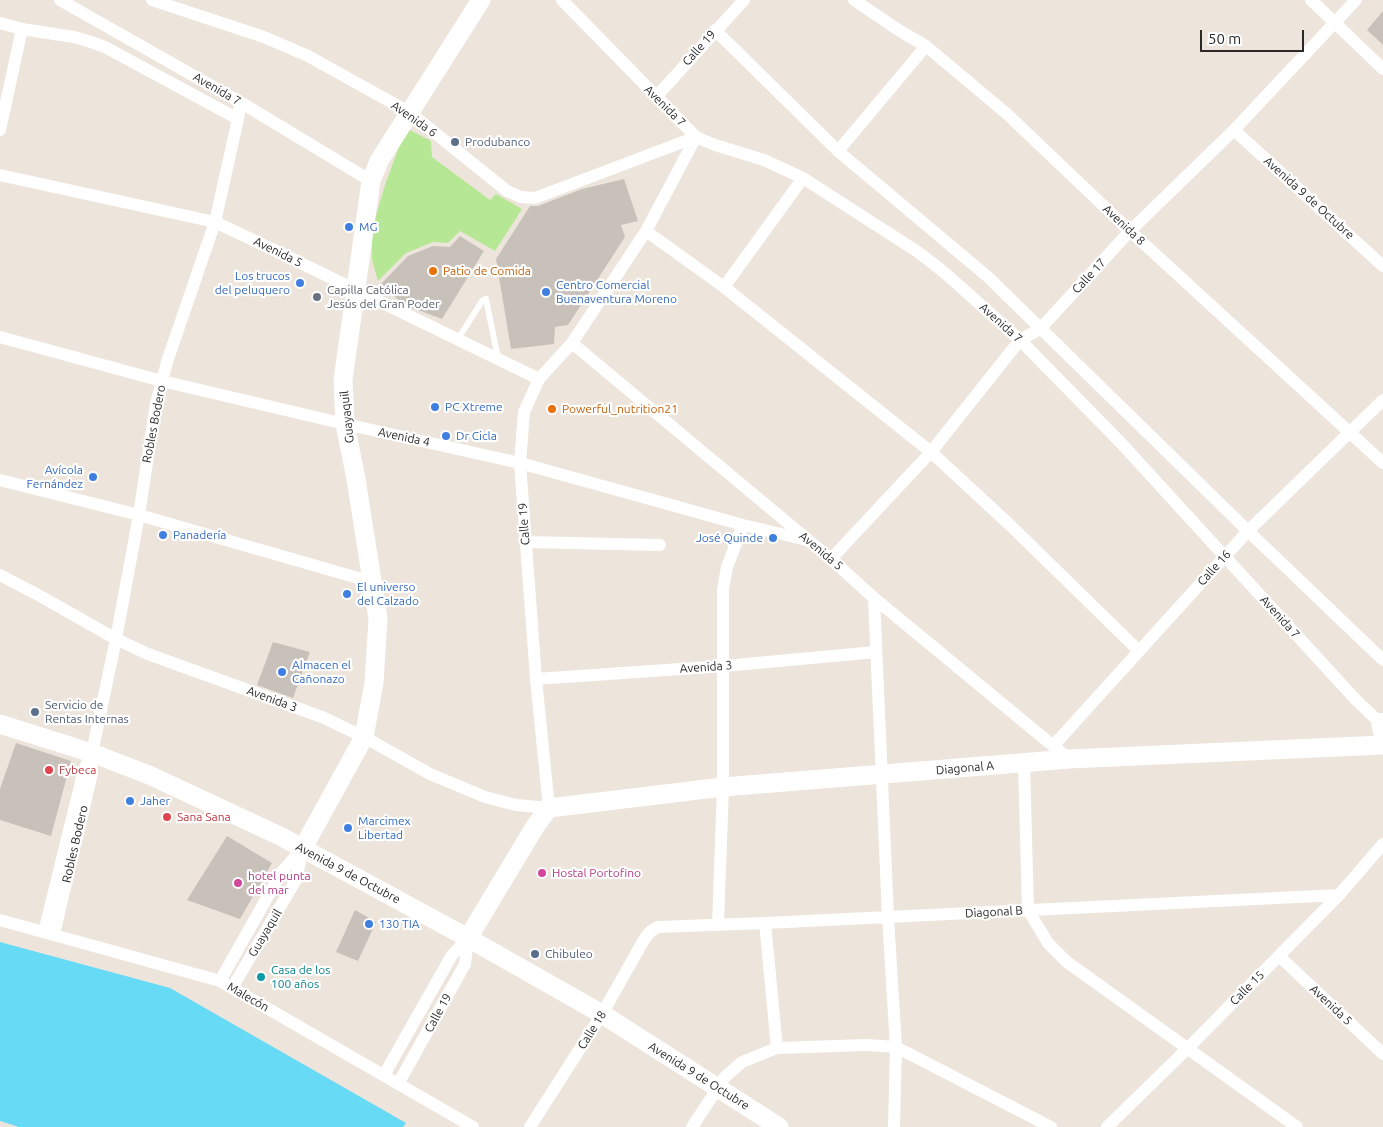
<!DOCTYPE html>
<meta charset="utf-8">
<style>
body{margin:0}
#map{position:relative;width:1383px;height:1127px;overflow:hidden;background:#ede4db;font-family:Ubuntu,sans-serif}
canvas{display:block}
.scale{position:absolute;left:1200px;top:30px;width:104px;height:22px;box-sizing:border-box;border:2px solid #2a2a2a;border-top:0;padding-left:6px;font-size:15px;line-height:18px;white-space:nowrap;color:#2a2a2a;-webkit-text-stroke:4px #fff;paint-order:stroke}
</style>
<div id="map">
<canvas width="1383" height="1127"></canvas>
<div class="scale">50 m</div>
</div>
<script>
const c = document.querySelector('canvas').getContext('2d');
c.lineJoin = 'round';
function fill(path, color) { c.fillStyle = color; c.fill(path, 'evenodd'); }
const shape = rows => new Path2D(rows.map(r => 'M' + r).join(''));
function trace(path, color, width, dash) { c.strokeStyle = color; c.lineWidth = width; c.lineCap = dash ? 'butt' : 'round'; c.setLineDash(dash || []); c.stroke(path); }
function drawText(font, color, halo, rows, align = 'center') {
  c.font = font + ' Ubuntu,sans-serif'; c.lineWidth = 4.5; c.setLineDash([]); c.textBaseline = 'middle'; c.strokeStyle = halo; c.fillStyle = color; for (const [text, x, y, turn = 0] of rows) {
    c.save(); c.translate(x, y); c.rotate((+turn || 0) * Math.PI / 180); c.textAlign = isNaN(turn) ? turn : align; if (halo) c.strokeText(text, 0, 0); c.fillText(text, 0, 0); c.restore();
  }
}
const green = shape([
 [406,128,431,141,432,157,490,200,496,194,522,209,495,251,460,231,448,243,433,242,406,253,378,281,372,260,372,229,385,185]
]);
const water = shape([
 [0,942,170,988,406,1123,403,1127,19,1127,0,1121]
]);
const building = shape([
 [1383,11,1383,45,1367,30],
 [624,179,638,221,621,225,625,237,568,325,555,327,554,344,511,349,496,259,530,206,538,206,582,189],
 [460,236,484,251,442,319,405,305,380,285,408,256,433,246,450,247],
 [273,642,310,652,293,698,257,685],
 [16,743,71,761,51,836,0,820,0,789],
 [227,836,272,863,240,919,187,900],
 [355,910,376,922,358,961,336,952]
]);
const lane = shape([
 [458,339,482,301,486,299,498,358]
]);
const street = shape([
 [60,0,240,102,371,181],
 [152,0,264,37,308,56,409,112,507,191,521,197,535,198,696,137],
 [562,0,696,137,715,145,764,160,803,178,918,252,945,273,1020,340,1121,443,1356,700,1376,719,1383,719],
 [854,0,900,31,926,46,1007,114,1130,231,1383,463],
 [1311,0,1383,69],
 [0,23,22,29,74,37,88,41,105,47,238,119],
 [715,30,838,151,988,277,1248,531,1383,660],
 [656,97,744,0],
 [0,130,22,29],
 [1234,130,1383,266],
 [838,151,926,46],
 [0,175,215,222,274,250,539,379],
 [646,231,724,287,931,452,1011,526,1139,651],
 [724,287,803,178],
 [0,337,162,381,345,424,520,463,743,525,807,540],
 [572,343,831,559,874,598,1069,759],
 [0,480,139,515,372,582],
 [526,542,660,545],
 [831,559,931,452,1020,340,1040,329,1130,231,1234,130,1356,0],
 [0,575,42,597,116,639,148,654,322,717,364,737,430,774,485,797,516,805,549,808,536,679,520,463,524,412,539,379,572,343,646,231,696,137],
 [874,598,888,917,896,1047,894,1127],
 [536,679,724,666,876,652],
 [1376,719,1382,745],
 [1054,745,1248,531,1383,400],
 [1024,764,1028,910,1048,943,1067,962,1297,1127],
 [0,920,220,981,473,1127],
 [765,923,777,1048],
 [718,925,723,787,723,589,727,567,743,525],
 [44,932,84,770,90,757],
 [54,934,92,773,92,753,116,639,139,515,156,404,167,362,215,222,238,119,240,102],
 [1279,956,1383,1054],
 [220,981,281,873,301,850],
 [232,988,296,880,303,848],
 [384,1075,452,955,468,938],
 [398,1084,465,964,468,938],
 [530,1127,602,1014,645,938,651,931,658,927,765,923,1339,895],
 [692,1127,725,1077,742,1062,777,1048,866,1045,896,1047,1051,1127],
 [1107,1127,1187,1049,1339,895,1383,844]
]);
const secondary = shape([
 [0,724,92,753,149,775,280,836,468,938,602,1014,779,1127],
 [303,848,364,737,374,683,378,619,356,479,345,424,343,380,371,181,379,161,481,0],
 [468,938,536,825,549,808,723,787,1069,759,1383,745]
]);
const markers = [
 [455,142,5,"#5c6f8a"],
 [349,227,5,"#3f7fe0"],
 [433,271,5,"#e8710a"],
 [300,283,5,"#3f7fe0"],
 [546,292,5,"#3f7fe0"],
 [317,297,5,"#6b7280"],
 [435,407,5,"#3f7fe0"],
 [552,409,5,"#e8710a"],
 [446,436,5,"#3f7fe0"],
 [93,477,5,"#3f7fe0"],
 [163,535,5,"#3f7fe0"],
 [773,538,5,"#3f7fe0"],
 [347,594,5,"#3f7fe0"],
 [282,672,5,"#3f7fe0"],
 [35,712,5,"#5c6f8a"],
 [49,770,5,"#e0444e"],
 [130,801,5,"#3f7fe0"],
 [167,817,5,"#e0444e"],
 [348,828,5,"#3f7fe0"],
 [542,873,5,"#d1479c"],
 [238,883,5,"#d1479c"],
 [369,924,5,"#3f7fe0"],
 [535,954,5,"#5c6f8a"],
 [261,977,5,"#0f9aa8"]
];
const streetNames = [
 ["Calle 19",699,48,-48],
 ["Avenida 7",217,89,30],
 ["Avenida 7",665,106,45],
 ["Avenida 6",414,119,35],
 ["Avenida 9 de Octubre",1309,198,42],
 ["Avenida 8",1124,225,43],
 ["Avenida 5",278,252,26],
 ["Calle 17",1089,276,-47],
 ["Avenida 7",1001,323,42],
 ["Guayaquil",347,417,-96],
 ["Robles Bodero",154,424,-79],
 ["Avenida 4",404,437,12],
 ["Calle 19",524,524,-94],
 ["Avenida 5",821,551,40],
 ["Calle 16",1214,568,-48],
 ["Avenida 7",1280,617,48],
 ["Avenida 3",706,667,-4],
 ["Avenida 3",272,699,20],
 ["Diagonal A",965,768,-5],
 ["Robles Bodero",75,844,-77],
 ["Avenida 9 de Octubre",348,873,28],
 ["Diagonal B",994,912,-3],
 ["Guayaquil",265,933,-59],
 ["Calle 15",1247,988,-45],
 ["Malecón",248,997,30],
 ["Avenida 5",1331,1005,43],
 ["Calle 19",438,1013,-61],
 ["Calle 18",592,1030,-58],
 ["Avenida 9 de Octubre",699,1076,32]
];
const serviceNames = [
 ["Produbanco",465,142],
 ["Servicio de",45,705],
 ["Rentas Internas",45,719],
 ["Chibuleo",545,954]
];
const shopNames = [
 ["MG",359,227],
 ["Los trucos",290,276,"right"],
 ["del peluquero",290,290,"right"],
 ["Centro Comercial",556,285],
 ["Buenaventura Moreno",556,299],
 ["PC Xtreme",445,407],
 ["Dr Cicla",456,436],
 ["Avícola",83,470,"right"],
 ["Fernández",83,484,"right"],
 ["Panadería",173,535],
 ["José Quinde",763,538,"right"],
 ["El universo",357,587],
 ["del Calzado",357,601],
 ["Almacen el",292,665],
 ["Cañonazo",292,679],
 ["Jaher",140,801],
 ["Marcimex",358,821],
 ["Libertad",358,835],
 ["130 TIA",379,924]
];
const foodNames = [
 ["Patio de Comida",443,271],
 ["Powerful_nutrition21",562,409]
];
const worshipNames = [
 ["Capilla Católica",327,290],
 ["Jesús del Gran Poder",327,304]
];
const healthNames = [
 ["Fybeca",59,770],
 ["Sana Sana",177,817]
];
const hotelNames = [
 ["Hostal Portofino",552,873],
 ["hotel punta",248,876],
 ["del mar",248,890]
];
const cultureNames = [
 ["Casa de los",271,970],
 ["100 años",271,984]
];
fill(green, '#b6e794');
fill(water, '#67daf5');
fill(building, '#c8c1ba');
trace(lane, '#fff', 6);
trace(street, '#fff', 12);
trace(secondary, '#fff', 19);
for (const [x, y, r, color] of markers) { const dot = new Path2D(); dot.arc(x, y, r, 0, 2 * Math.PI); c.fillStyle = color; c.fill(dot); trace(dot, '#fff', 2); }
drawText('12px', '#2a2a2a', '#fff', streetNames);
drawText('12px', '#4e5e75', '#fff', serviceNames, 'left');
drawText('12px', '#366cbe', '#fff', shopNames, 'left');
drawText('12px', '#c56008', '#fff', foodNames, 'left');
drawText('12px', '#5b616d', '#fff', worshipNames, 'left');
drawText('12px', '#be3a42', '#fff', healthNames, 'left');
drawText('12px', '#b23c85', '#fff', hotelNames, 'left');
drawText('12px', '#0d838f', '#fff', cultureNames, 'left');
</script>
